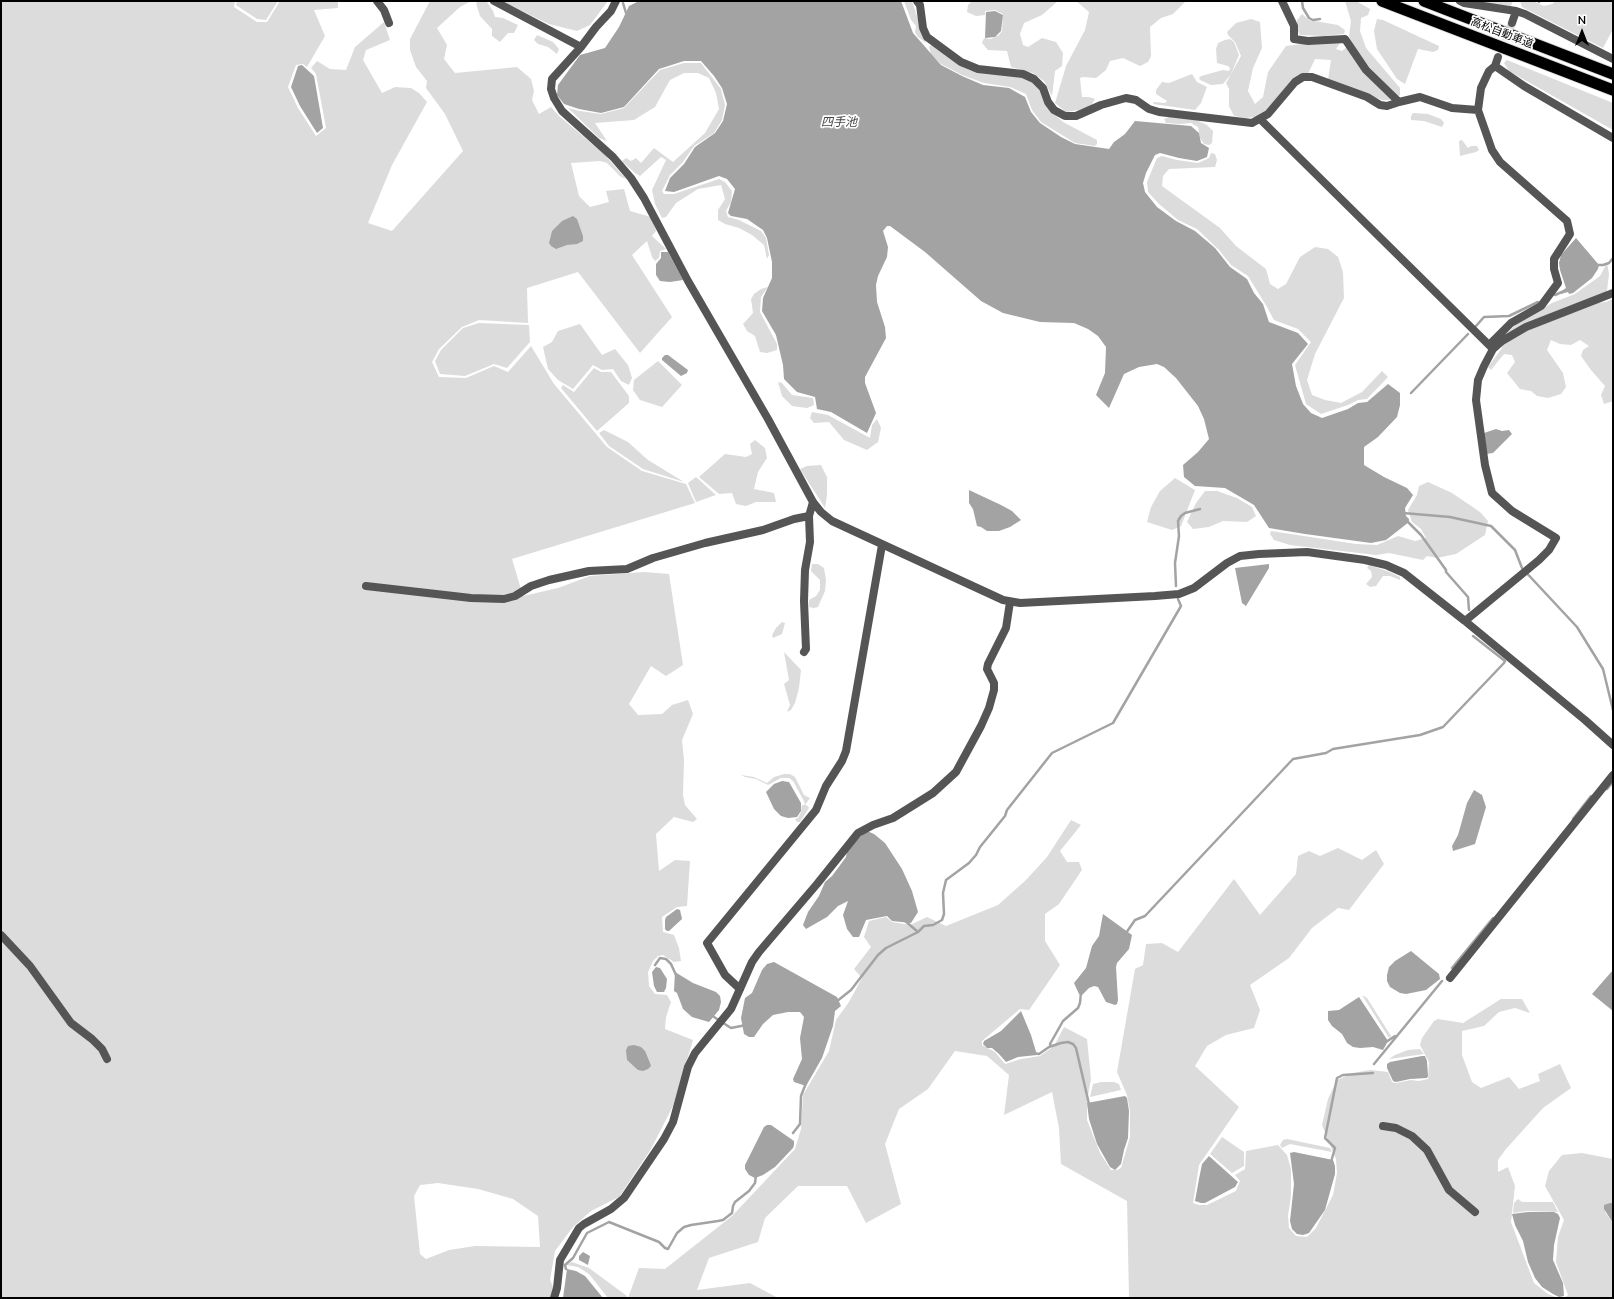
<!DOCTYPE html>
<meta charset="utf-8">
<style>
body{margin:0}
#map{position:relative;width:1614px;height:1299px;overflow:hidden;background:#fff;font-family:Mulish,sans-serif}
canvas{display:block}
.frame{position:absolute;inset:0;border:2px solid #000;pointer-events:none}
.north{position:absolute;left:1562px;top:12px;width:40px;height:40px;-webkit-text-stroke:3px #fff;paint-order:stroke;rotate:0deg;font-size:11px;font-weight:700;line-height:16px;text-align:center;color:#000}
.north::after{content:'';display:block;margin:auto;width:14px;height:18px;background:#000;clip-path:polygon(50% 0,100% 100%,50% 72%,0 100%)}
</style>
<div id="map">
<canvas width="1614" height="1299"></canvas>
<div class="frame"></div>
<div class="north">N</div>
</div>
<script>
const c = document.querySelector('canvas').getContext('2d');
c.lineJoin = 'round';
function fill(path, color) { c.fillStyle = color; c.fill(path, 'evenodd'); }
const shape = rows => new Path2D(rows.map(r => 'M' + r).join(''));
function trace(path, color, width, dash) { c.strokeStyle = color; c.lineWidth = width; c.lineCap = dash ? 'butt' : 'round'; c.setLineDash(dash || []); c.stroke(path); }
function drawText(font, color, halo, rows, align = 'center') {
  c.font = font + ' Mulish,"Noto Sans JP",sans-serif'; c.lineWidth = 3.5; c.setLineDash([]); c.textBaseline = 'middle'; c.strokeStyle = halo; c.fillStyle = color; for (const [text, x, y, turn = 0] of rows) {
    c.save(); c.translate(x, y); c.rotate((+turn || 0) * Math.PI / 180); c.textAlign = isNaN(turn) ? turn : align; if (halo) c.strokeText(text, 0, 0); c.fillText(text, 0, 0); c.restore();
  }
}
const green = shape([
 [1,1,235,1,234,7,257,22,267,22,280,1,338,1,338,8,314,10,325,36,307,67,303,64,296,65,288,87,298,108,316,136,326,128,316,74,311,68,317,61,330,69,346,70,355,47,384,22,390,40,366,50,363,60,382,93,395,87,411,88,419,93,427,102,392,165,368,223,392,231,463,151,445,114,426,88,427,81,416,67,410,50,410,39,430,1,471,1,460,7,437,28,447,45,444,59,455,73,517,67,531,79,534,91,532,100,539,114,551,107,559,116,603,153,626,179,621,177,607,163,600,161,571,163,579,196,590,207,609,202,606,191,624,189,630,211,651,217,656,231,652,236,666,249,660,251,659,258,655,261,652,257,647,241,632,255,672,317,640,353,578,272,527,288,528,323,479,320,462,327,439,349,432,362,439,377,466,378,494,366,508,372,531,346,554,384,607,447,642,471,686,484,695,503,512,559,523,596,558,588,590,576,644,572,669,574,683,665,666,676,651,666,629,704,638,715,662,714,672,705,688,700,693,714,682,740,684,760,683,795,685,805,697,819,693,822,674,817,656,834,659,871,675,860,690,861,687,906,677,907,662,917,663,932,674,935,679,948,681,961,674,962,663,955,658,956,653,961,648,972,649,986,655,994,667,995,671,1002,666,1017,665,1029,693,1040,673,1106,651,1149,619,1197,591,1211,573,1227,555,1251,550,1280,555,1291,555,1298,1,1298],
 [438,1183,478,1189,513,1199,538,1216,540,1247,475,1246,449,1250,426,1259,420,1254,414,1196,420,1185],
 [237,1,278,1,266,20,257,19,236,5],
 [480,1,487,2,493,11,495,17,503,18,518,25,514,33,508,33,500,42,492,36,492,29,480,16,476,3],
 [501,1,608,1,590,25,577,31,549,24],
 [904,1,912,1,926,43,918,37,915,32,916,26,911,20],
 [972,1,1058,1,1042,15,1024,23,1020,34,1023,45,1028,47,1042,38,1056,42,1063,53,1062,66,1055,71,1052,96,1044,81,1033,73,1011,67,1007,51,988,50,982,43,984,38,991,39,999,35,1002,31,1003,14,995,10,985,11,985,15,976,16,967,12,968,5],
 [1076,1,1186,1,1173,14,1161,18,1150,27,1151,56,1148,62,1140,66,1123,58,1110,61,1106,70,1096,78,1083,77,1080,78,1082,97,1089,97,1095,99,1091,106,1079,110,1066,112,1055,103,1066,66,1085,30,1089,12],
 [1345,1,1356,1,1370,9,1368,15,1361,18,1360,31,1366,48,1400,88,1400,95,1398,97,1370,70,1354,48,1349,36,1351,21],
 [1471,1,1513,1,1511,6],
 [1520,1,1533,1,1544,6,1552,4,1556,1,1613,1,1612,31,1603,48,1522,7],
 [1302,14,1309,20,1338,25,1345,30,1344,34,1324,36,1300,35,1297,30,1297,20],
 [1251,19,1260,22,1262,48,1253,68,1248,91,1255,104,1263,97,1268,72,1286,46,1301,44,1337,43,1340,43,1336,49,1342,51,1347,47,1392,98,1390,100,1382,100,1328,80,1331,60,1315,59,1308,74,1298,75,1266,113,1255,117,1245,118,1234,116,1229,106,1229,89,1226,83,1241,56,1235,42,1228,35,1227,32,1236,23],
 [1377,19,1383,20,1439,46,1438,50,1433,52,1418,49,1405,84,1397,79,1377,49,1374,31],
 [537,35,553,42,559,49,557,54,548,47,538,44,534,40],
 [1230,39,1234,42,1239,55,1231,74,1223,84,1211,85,1200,80,1199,78,1201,76,1223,70,1229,71,1230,68,1228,66,1217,63,1216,49,1218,43,1225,40],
 [932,44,958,64,969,70,1022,77,1032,80,1041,88,1050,110,1063,122,1097,140,1097,144,1095,146,1075,143,1041,122,1032,110,1026,94,1010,87,984,83,962,75,941,64,931,54,929,47],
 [1507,60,1613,103,1613,130,1509,71,1504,63],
 [684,63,701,63,721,89,725,105,722,120,714,133,694,146,683,162,670,175,662,191,664,194,674,194,719,179,725,182,732,191,731,202,726,211,728,217,739,220,761,231,766,238,769,255,767,259,764,245,752,235,739,228,725,224,718,220,718,210,725,199,721,185,698,189,676,203,666,217,662,218,655,204,652,190,666,160,661,157,640,176,635,173,622,161,626,158,631,161,636,158,641,163,654,148,673,162,705,133,719,109,716,93,709,78,698,73,684,73,670,80,655,107,634,120,595,123,607,141,599,138,568,108,580,111,601,114,624,108,660,70],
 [1192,74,1197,82,1207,87,1201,103,1195,110,1153,104,1154,102,1165,103,1167,101,1156,94,1156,90,1162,82,1169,83],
 [1413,113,1428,114,1441,119,1444,123,1442,127,1424,121,1411,120,1411,116],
 [1172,116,1194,119,1207,125,1213,131,1212,143,1209,145,1204,144,1200,138,1198,127,1191,123,1180,124,1166,123,1164,119],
 [1462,140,1468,148,1471,146,1477,146,1479,150,1476,152,1460,156,1459,141],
 [1211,153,1215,154,1217,160,1215,167,1169,169,1163,176,1162,186,1220,228,1236,246,1266,269,1270,284,1278,289,1286,284,1300,257,1315,247,1328,249,1338,257,1343,272,1344,298,1315,354,1307,380,1312,395,1325,400,1341,403,1362,392,1382,371,1388,377,1367,399,1358,400,1348,405,1321,414,1306,404,1295,365,1311,342,1298,329,1274,320,1267,307,1248,276,1231,265,1219,250,1197,229,1178,220,1159,204,1148,192,1147,182,1157,158,1162,156,1177,160,1198,163,1209,158],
 [1607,263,1609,274,1607,291,1597,303,1606,302,1613,299,1613,401,1604,404,1601,395,1605,386,1591,370,1581,356,1583,350,1589,346,1580,340,1571,345,1560,344,1551,340,1547,350,1563,373,1566,387,1561,394,1548,398,1537,396,1531,391,1520,389,1507,373,1515,362,1512,355,1504,354,1491,370,1488,367,1502,348,1506,333,1520,322,1552,303,1575,294,1600,276],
 [768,287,761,297,760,312,777,344,777,350,767,353,760,352,755,336,747,331,743,324,753,313,751,299,754,294,761,289],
 [479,323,529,325,530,342,507,368,494,364,465,376,440,374,435,361,441,350,463,328],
 [580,324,602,355,615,349,628,365,632,378,629,385,621,381,613,369,602,370,593,365,573,389,558,380,548,369,543,347,552,342,558,331],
 [658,361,682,385,662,407,640,400,633,390,634,380],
 [594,368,601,372,611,372,629,396,629,403,597,431,561,388,563,385,574,392],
 [778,382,782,383,792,395,813,398,814,405,807,408,792,406,782,396],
 [812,412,828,415,870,438,872,425,877,419,881,428,878,442,867,450,844,440,829,422,814,423,810,418],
 [604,430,628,442,648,460,684,482,643,469,609,446,599,433],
 [755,440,765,448,767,458,758,472,754,489,774,493,776,502,756,502,746,506,736,504,732,493,719,494,699,477,725,454,746,457,752,454,750,444],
 [821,465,827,477,827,495,825,508,800,469,807,466],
 [696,477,716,495,696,502,688,483],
 [1175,478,1195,490,1181,526,1172,530,1147,522,1151,507,1160,491],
 [1428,482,1452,493,1480,512,1488,521,1485,535,1456,554,1437,558,1427,556,1423,560,1389,553,1376,555,1290,545,1274,540,1270,534,1271,531,1356,544,1377,545,1398,536,1415,541,1426,538,1421,529,1412,522,1408,510,1417,495,1419,486],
 [1205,491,1217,491,1237,498,1252,507,1256,516,1247,522,1223,521,1209,527,1193,529,1187,522,1196,503],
 [812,564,818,564,824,568,826,580,825,591,821,600,818,607,814,608,809,607,809,600,816,596,820,590,820,580,811,571],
 [1369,565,1390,572,1400,577,1400,580,1390,576,1383,576,1376,586,1370,587,1366,584,1372,577,1371,571,1367,568],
 [782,622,785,623,782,634,773,638,772,635,776,628],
 [784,652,801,670,799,688,795,703,791,710,787,712,790,705,784,684,789,680],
 [784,774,790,774,795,777,804,795,810,798,805,805,808,806,809,808,800,822,797,822,795,819,798,818,801,812,802,805,804,805,805,803,793,781,789,778,781,778,768,785,756,779,745,777,741,775,754,777,767,783,774,777],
 [1071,820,1081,825,1060,851,1067,862,1079,862,1082,870,1059,904,1045,914,1045,941,1060,965,1029,1010,1020,1009,982,1041,982,1045,995,1052,1005,1064,1021,1059,1040,1056,1054,1046,1064,1027,1087,1039,1091,1079,1087,1101,1087,1120,1100,1153,1111,1170,1117,1170,1121,1168,1130,1137,1130,1111,1127,1095,1117,1072,1135,969,1143,965,1146,944,1162,943,1178,952,1234,879,1260,915,1296,874,1298,856,1309,851,1320,856,1338,848,1362,860,1376,850,1384,864,1349,910,1338,908,1312,928,1289,958,1250,985,1260,1010,1254,1028,1226,1035,1207,1046,1195,1066,1239,1107,1199,1165,1193,1203,1199,1205,1207,1205,1236,1191,1240,1181,1235,1175,1245,1169,1246,1151,1278,1145,1287,1155,1291,1169,1291,1196,1288,1216,1289,1228,1296,1236,1307,1237,1316,1228,1333,1195,1337,1173,1336,1159,1322,1125,1328,1099,1337,1080,1353,1073,1370,1070,1388,1072,1392,1082,1396,1083,1411,1080,1419,1081,1428,1079,1429,1062,1420,1045,1422,1038,1434,1021,1438,1019,1463,1023,1501,999,1522,999,1530,1013,1515,1008,1499,1012,1484,1026,1462,1031,1462,1055,1472,1082,1481,1088,1509,1077,1519,1089,1540,1081,1538,1074,1560,1064,1571,1088,1543,1108,1506,1149,1498,1160,1498,1172,1508,1167,1515,1186,1511,1222,1534,1283,1548,1294,1558,1298,1129,1298,1127,1201,1061,1164,1059,1128,1052,1092,1004,1115,1009,1075,987,1056,955,1051,928,1089,899,1109,885,1144,901,1204,866,1223,847,1186,798,1186,765,1218,758,1242,709,1258,697,1290,750,1283,778,1298,628,1298,639,1268,665,1269,732,1216,795,1149,801,1129,803,1095,829,1051,836,1020,849,1002,862,978,854,969,871,947,864,937,869,921,886,917,892,922,910,925,927,917,946,926,998,905,1026,880,1047,857],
 [1362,995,1367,998,1391,1036,1389,1038],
 [1420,1049,1424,1054,1389,1059,1395,1055,1408,1050],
 [1101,1082,1114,1082,1119,1084,1121,1090,1090,1097,1093,1084],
 [1222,1137,1244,1152,1244,1166,1232,1173,1210,1154],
 [1287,1139,1330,1148,1332,1152,1290,1144,1282,1148,1280,1145,1283,1140],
 [1582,1153,1613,1159,1613,1203,1610,1203,1605,1212,1613,1223,1613,1298,1564,1298,1568,1295,1556,1262,1558,1237,1564,1220,1545,1186,1549,1171,1562,1155],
 [1518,1199,1522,1202,1553,1202,1558,1212,1527,1211,1513,1213,1514,1203],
 [572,1262,589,1268,627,1296,626,1298,608,1298,589,1274,578,1267,566,1265]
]);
const water = shape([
 [639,1,901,1,913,33,941,65,962,76,983,85,1009,88,1025,97,1031,112,1040,123,1061,137,1075,144,1109,149,1114,142,1125,134,1135,121,1191,126,1199,133,1201,143,1209,148,1207,157,1197,161,1179,158,1160,153,1155,155,1146,173,1143,183,1145,192,1157,207,1176,221,1195,231,1215,248,1230,267,1247,279,1254,293,1263,304,1269,322,1298,333,1308,344,1292,364,1296,386,1303,404,1311,413,1322,418,1348,409,1358,403,1367,402,1388,384,1400,393,1400,405,1397,417,1378,437,1364,447,1364,465,1384,477,1407,488,1413,495,1405,508,1406,516,1409,519,1409,522,1386,540,1371,543,1305,534,1269,528,1254,505,1225,488,1195,486,1184,477,1183,465,1198,452,1209,439,1204,419,1198,406,1176,378,1164,367,1157,364,1139,367,1124,374,1109,408,1096,395,1105,373,1106,347,1098,336,1088,329,1074,323,1040,322,1003,313,981,301,925,252,890,226,887,226,883,231,888,247,887,257,878,276,876,285,877,302,885,327,886,338,865,377,865,383,876,413,867,433,831,412,817,409,815,397,797,392,784,379,783,365,776,335,762,311,763,298,772,278,772,262,767,238,763,230,747,219,731,216,728,213,735,189,727,179,719,176,674,192,665,191,670,178,684,164,695,147,715,133,723,121,727,104,722,88,714,76,701,61,684,61,659,69,624,107,601,113,579,109,564,104,557,95,558,85,580,55,605,48,619,27,629,6],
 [995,11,1003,15,1001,31,995,37,985,38,986,12],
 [302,65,314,76,323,128,317,133,300,106,291,87,298,66],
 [573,216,577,219,583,236,583,241,577,244,567,245,556,249,551,246,549,243,552,231,562,221],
 [1576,238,1599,265,1598,269,1592,278,1573,293,1569,294,1568,292,1561,294,1560,292,1566,288,1560,270,1559,263,1561,255],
 [661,252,668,252,683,280,670,282,660,281,656,275,656,264,661,258],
 [665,355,668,355,688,370,687,373,681,376,662,360,662,358],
 [1496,429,1502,431,1509,430,1512,434,1493,453,1486,454,1484,433],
 [969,490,1001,505,1012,511,1021,520,1010,527,999,531,987,531,981,527,977,526,973,509,969,503],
 [1269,564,1269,568,1246,606,1242,603,1235,568],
 [782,781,789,782,801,803,801,811,797,817,788,818,781,816,774,809,766,792,774,784],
 [1474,790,1482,795,1486,807,1475,844,1453,851,1452,846,1458,835,1467,803],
 [867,831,874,834,885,843,902,869,912,891,918,912,911,923,892,921,887,916,866,920,859,937,853,937,847,929,843,915,848,901,838,906,827,917,806,929,803,925,808,912,819,896,825,882,832,876,838,868,846,857,847,851,856,840],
 [677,909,680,910,682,919,669,931,667,931,665,929,665,920,666,917],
 [1103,914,1132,935,1129,949,1117,963,1116,967,1118,1000,1117,1004,1115,1005,1106,1002,1098,987,1094,986,1089,988,1082,995,1079,994,1074,983,1086,968,1092,946,1099,936],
 [1411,951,1439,974,1440,979,1426,990,1406,994,1400,993,1390,987,1387,981,1387,975,1389,967,1395,961],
 [774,962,837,997,841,1006,835,1011,833,1026,822,1058,806,1086,794,1082,793,1079,802,1059,800,1038,804,1017,800,1012,788,1012,773,1015,763,1024,754,1037,749,1037,744,1034,741,1018,745,998,752,993,762,970,767,964],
 [656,967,660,968,667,979,666,988,664,992,657,992,654,986,652,972],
 [1613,970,1613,1011,1592,994],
 [675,972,693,983,716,992,720,996,721,1002,719,1010,709,1022,692,1017,683,1009,677,993,674,991],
 [1359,997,1388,1041,1383,1050,1373,1047,1360,1048,1353,1047,1347,1043,1342,1034,1332,1026,1328,1020,1328,1011,1339,1010],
 [1021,1011,1031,1035,1037,1055,1018,1057,1006,1062,999,1054,992,1048,987,1048,983,1044,984,1041,1001,1031],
 [634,1045,641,1047,645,1051,650,1063,651,1066,648,1069,643,1071,638,1070,627,1060,626,1050,628,1046],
 [1422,1056,1425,1056,1427,1061,1428,1076,1427,1078,1410,1079,1396,1082,1393,1081,1387,1068,1387,1064,1390,1062],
 [1125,1096,1127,1098,1129,1111,1128,1138,1124,1150,1121,1164,1115,1170,1110,1167,1097,1144,1089,1119,1087,1103],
 [767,1125,771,1125,794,1141,794,1145,793,1148,775,1167,763,1175,755,1178,749,1175,745,1169,745,1165,764,1127],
 [1294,1152,1333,1160,1335,1166,1335,1174,1325,1210,1309,1233,1303,1235,1297,1234,1292,1229,1290,1221,1294,1184,1290,1153],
 [1209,1156,1238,1182,1235,1187,1205,1203,1201,1203,1195,1201,1199,1179,1202,1164],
 [1610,1203,1613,1203,1613,1223,1604,1209,1604,1205],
 [1528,1212,1554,1212,1558,1214,1560,1218,1554,1245,1553,1260,1563,1283,1564,1296,1559,1297,1553,1294,1542,1287,1535,1278,1528,1262,1523,1241,1515,1225,1512,1214],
 [583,1252,590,1256,588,1265,579,1260,579,1256],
 [567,1269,576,1271,585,1276,603,1298,563,1298]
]);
const stream = shape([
 [1302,1,1303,8,1309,18,1313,20,1320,19],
 [1539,2,1539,1],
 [623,3,626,13],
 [1597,265,1603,265,1609,263,1613,258],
 [1555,295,1562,292],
 [1476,326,1484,317,1509,316,1538,302],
 [1411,393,1468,334],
 [1403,513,1450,517,1491,526,1515,550,1522,568,1577,627,1603,669,1613,710],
 [1407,521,1421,535,1446,570,1446,572,1468,597,1469,610],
 [1176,586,1175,563,1179,536,1178,521,1181,516,1185,513,1200,509],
 [1607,789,1613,782],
 [1573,819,1591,796],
 [904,920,918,932,924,926,933,925,942,920,944,914,943,893,946,880,969,863,976,855,980,847,1005,816,1007,810,1052,753,1113,723,1181,606,1178,599],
 [1126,933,1135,920,1145,916,1293,759,1326,753,1333,749,1420,735,1443,727,1504,663,1505,661,1473,636],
 [655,965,660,958,666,959,671,964,676,975],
 [1452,968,1493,918],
 [836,1002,851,990,878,955,886,948,918,932],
 [711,1015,731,1028,746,1025],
 [1386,1042,1395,1036],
 [1051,1046,1050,1044,1063,1021,1078,1008,1080,1003,1081,992],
 [1034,1053,1039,1054,1049,1047,1061,1043,1068,1042,1073,1044,1076,1048,1089,1104],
 [1374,1064,1442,981],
 [793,1133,800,1124,801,1096,806,1083],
 [1331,1162,1335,1148,1325,1138,1337,1078,1343,1075,1373,1073],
 [566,1269,565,1265,573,1258,587,1233,609,1222,659,1242,665,1248,668,1249,677,1233,684,1227,691,1225,718,1221,723,1220,732,1213,733,1206,735,1202,749,1191,755,1183,756,1175]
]);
const minorTunnel = shape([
 [1501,52,1512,23]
]);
const minor = shape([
 [377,1,384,10,389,23],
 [494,1,581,47],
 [616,1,611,11,596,27,581,47,552,79,551,89,554,98,562,111,613,157,631,178,644,198,688,281,768,419,813,502,821,512,832,521,1003,600,1020,603,1155,596,1179,594,1194,588,1227,563,1240,556,1259,554,1307,552,1365,560,1386,565,1404,573,1465,621,1585,720,1613,745],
 [917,1,920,5,923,28,927,37,961,62,978,69,1023,74,1034,79,1043,88,1048,102,1054,110,1065,116,1076,116,1101,105,1126,98,1136,100,1149,109,1159,112,1252,123,1268,114,1295,82,1303,77,1312,77,1367,97,1380,105,1387,106,1399,102],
 [1282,1,1294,26,1294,39,1308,41,1345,39,1366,70,1399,102,1420,97,1452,108,1478,110],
 [1460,1,1464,3,1516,11],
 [1512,23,1516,11,1525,14,1613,59],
 [1495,66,1524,86,1613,138],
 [1260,119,1492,348],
 [1489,345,1511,323,1541,306,1558,283,1554,269,1554,259,1570,234,1567,221,1500,162,1492,150,1478,110,1481,88,1489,71,1495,66,1498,57],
 [366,586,471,598,504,599,515,596,531,586,549,580,589,571,627,569,653,558,705,543,763,530,794,519,809,516],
 [1465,621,1539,560,1549,550,1556,538,1512,511,1492,493,1485,465,1476,400,1478,380,1484,366,1493,349,1502,341,1526,327,1613,293],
 [804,652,806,649,804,601,805,570,810,542,809,516,813,502],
 [1,935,30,966,71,1023,92,1039,102,1049,107,1059],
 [1450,978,1613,775],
 [740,989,725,975,707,943,816,810,826,786,842,761,846,751,882,545],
 [1383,1126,1396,1128,1412,1136,1427,1150,1449,1190,1475,1212],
 [554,1298,557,1288,560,1260,579,1228,584,1224,611,1209,624,1198,664,1139,673,1122,688,1067,695,1053,731,1009,752,962,759,952,817,884,858,833,873,825,893,818,933,793,956,772,981,726,989,708,994,690,994,683,987,669,988,664,1006,628,1010,602]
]);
const highway = shape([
 [1382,1,1613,90],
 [1424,1,1613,74]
]);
const streetNames = [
 ["高松自動車道",1502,33,21]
];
const waterNames = [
 ["四手池",839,122]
];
fill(green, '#dcdcdc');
fill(water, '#a3a3a3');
trace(stream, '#a3a3a3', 2.5);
trace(minorTunnel, '#d9d9d9', 8, [8, 4]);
trace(highway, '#dbdbdb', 13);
trace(minor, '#555', 8);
trace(highway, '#000', 11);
drawText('11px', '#000', '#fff', streetNames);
drawText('italic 12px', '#444', '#fff', waterNames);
</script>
